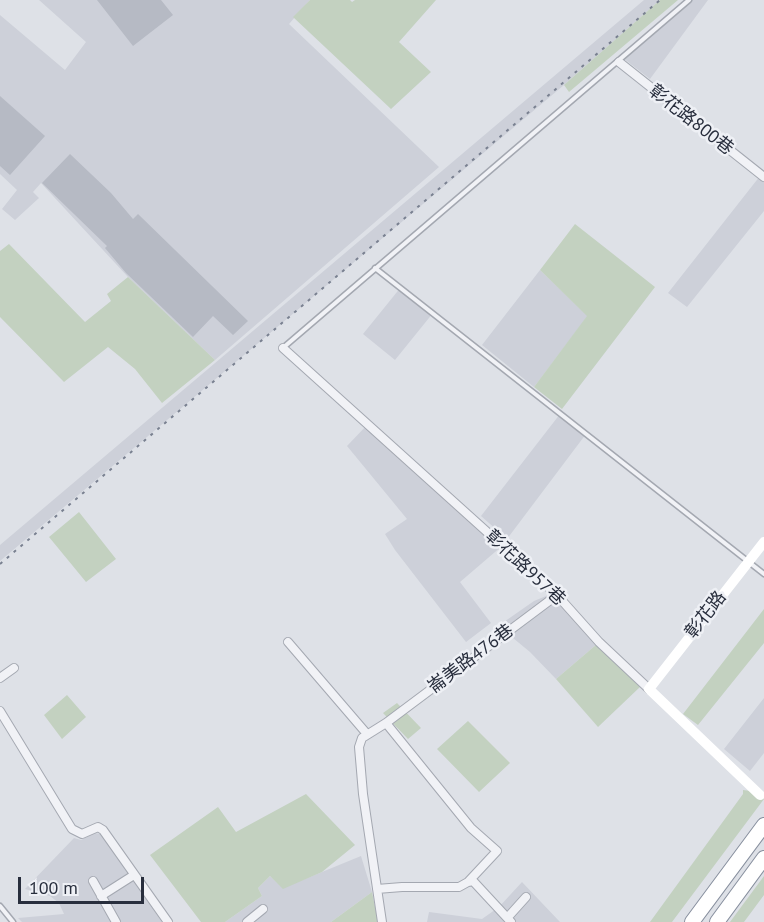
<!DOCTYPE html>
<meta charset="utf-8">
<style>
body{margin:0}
#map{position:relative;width:764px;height:922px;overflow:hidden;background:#dee1e7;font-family:"PT Sans",sans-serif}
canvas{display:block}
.scale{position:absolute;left:18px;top:877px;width:126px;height:27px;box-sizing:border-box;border:3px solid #282e3d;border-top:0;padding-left:8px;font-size:18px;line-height:21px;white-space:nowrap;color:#282e3d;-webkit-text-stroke:4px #eef0f5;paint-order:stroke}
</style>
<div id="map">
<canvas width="764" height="922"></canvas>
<div class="scale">100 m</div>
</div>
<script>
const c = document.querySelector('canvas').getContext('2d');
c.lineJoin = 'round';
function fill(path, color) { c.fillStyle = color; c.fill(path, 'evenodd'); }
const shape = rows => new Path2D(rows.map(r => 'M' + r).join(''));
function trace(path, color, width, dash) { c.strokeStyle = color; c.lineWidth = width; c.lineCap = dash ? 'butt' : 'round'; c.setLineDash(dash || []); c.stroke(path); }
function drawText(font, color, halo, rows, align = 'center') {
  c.font = font + ' "PT Sans","Noto Sans TC",sans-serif'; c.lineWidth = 5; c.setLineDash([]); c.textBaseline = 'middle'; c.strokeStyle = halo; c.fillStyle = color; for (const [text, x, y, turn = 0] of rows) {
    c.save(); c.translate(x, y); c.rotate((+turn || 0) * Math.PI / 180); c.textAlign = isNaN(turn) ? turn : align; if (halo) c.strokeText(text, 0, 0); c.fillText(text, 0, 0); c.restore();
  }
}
const built = shape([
 [39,0,310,0,289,24,439,167,215,360,128,277,41,183,33,192,39,198,15,220,2,209,17,190,0,174,0,15,65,70,86,42],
 [644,0,660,0,564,85,0,561,0,545],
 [691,0,708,0,650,79,623,58],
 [760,176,764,179,764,211,687,307,668,293],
 [540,270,588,316,534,387,482,345],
 [401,287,433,313,395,360,363,334],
 [560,414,586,434,507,539,481,516],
 [368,424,502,546,460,582,491,623,466,642,395,550,385,534,407,519,347,446],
 [551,594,597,644,556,679,530,652,513,638,501,624,534,601],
 [764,698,764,753,750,771,724,749],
 [95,833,100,834,106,840,162,922,22,922,18,918,64,914,59,903,50,896,25,889,74,838,81,840],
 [361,856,372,892,331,922,225,922,262,896,258,888,270,876,283,888],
 [522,882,560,922,427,922,429,912,482,919,499,907]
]);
const green = shape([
 [310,0,350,0,352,2,355,0,436,0,399,42,431,72,391,109,293,17],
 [660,0,678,0,569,92,564,85],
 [575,224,655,287,562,409,534,387,587,316,540,270],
 [9,244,85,322,111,301,107,294,128,277,215,360,162,403,135,369,108,347,64,382,0,317,0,251],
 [79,512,116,559,86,582,49,537],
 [764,609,764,643,698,725,683,714],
 [597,644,640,687,598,727,556,679],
 [67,695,86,717,62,739,44,715],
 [397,703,421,728,408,739,383,713],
 [468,721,510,763,479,792,437,749],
 [743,790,751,791,764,799,672,922,650,922,743,794],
 [306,794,355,845,322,872,283,889,270,876,258,888,262,896,225,922,201,922,150,855,218,807,236,832],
 [764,876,764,895,744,922,730,922],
 [372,892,378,922,331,922]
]);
const building = shape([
 [97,0,161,0,173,15,133,46],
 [0,96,45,136,10,175,0,166],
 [70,154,111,193,133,219,138,214,248,321,233,335,213,316,193,337,126,273,105,248,107,246,42,183]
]);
const lane = shape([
 [375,268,764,574],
 [284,347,689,0],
 [0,906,13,922]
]);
const street = shape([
 [619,62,764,177],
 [283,348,557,595,599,642,649,689],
 [288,642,367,734],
 [0,678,14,668],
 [0,711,72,829,82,834,98,827,103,830,168,922],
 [386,723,471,828,497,851,468,882],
 [93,881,116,922],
 [377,889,402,887,459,887,468,882,473,881,511,922],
 [101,896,134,875],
 [508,917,526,897],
 [247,922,263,909],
 [382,922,363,794,359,747,362,738,386,723,557,595]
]);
const secondary = shape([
 [760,795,649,689,764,542]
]);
const highway = shape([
 [692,922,764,825],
 [717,922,764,858]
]);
const rail = shape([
 [0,564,660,0]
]);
const streetNames = [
 ["彰花路800巷",691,120,38],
 ["彰花路957巷",525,568,43],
 ["彰花路",706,615,-52],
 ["崙美路476巷",471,659,-37]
];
fill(built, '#cdd0d9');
fill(green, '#c3d1c0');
fill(building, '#b6bac4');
trace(lane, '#a4a8b1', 7);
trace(street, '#a4a8b1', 10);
trace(highway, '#868e9d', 16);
trace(lane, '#f1f2f6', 4);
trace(street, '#f1f2f6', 8);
trace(secondary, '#fff', 10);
trace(highway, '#fff', 14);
trace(rail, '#798090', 2, [3, 6]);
drawText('18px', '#282e3d', '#eef0f5', streetNames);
</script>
